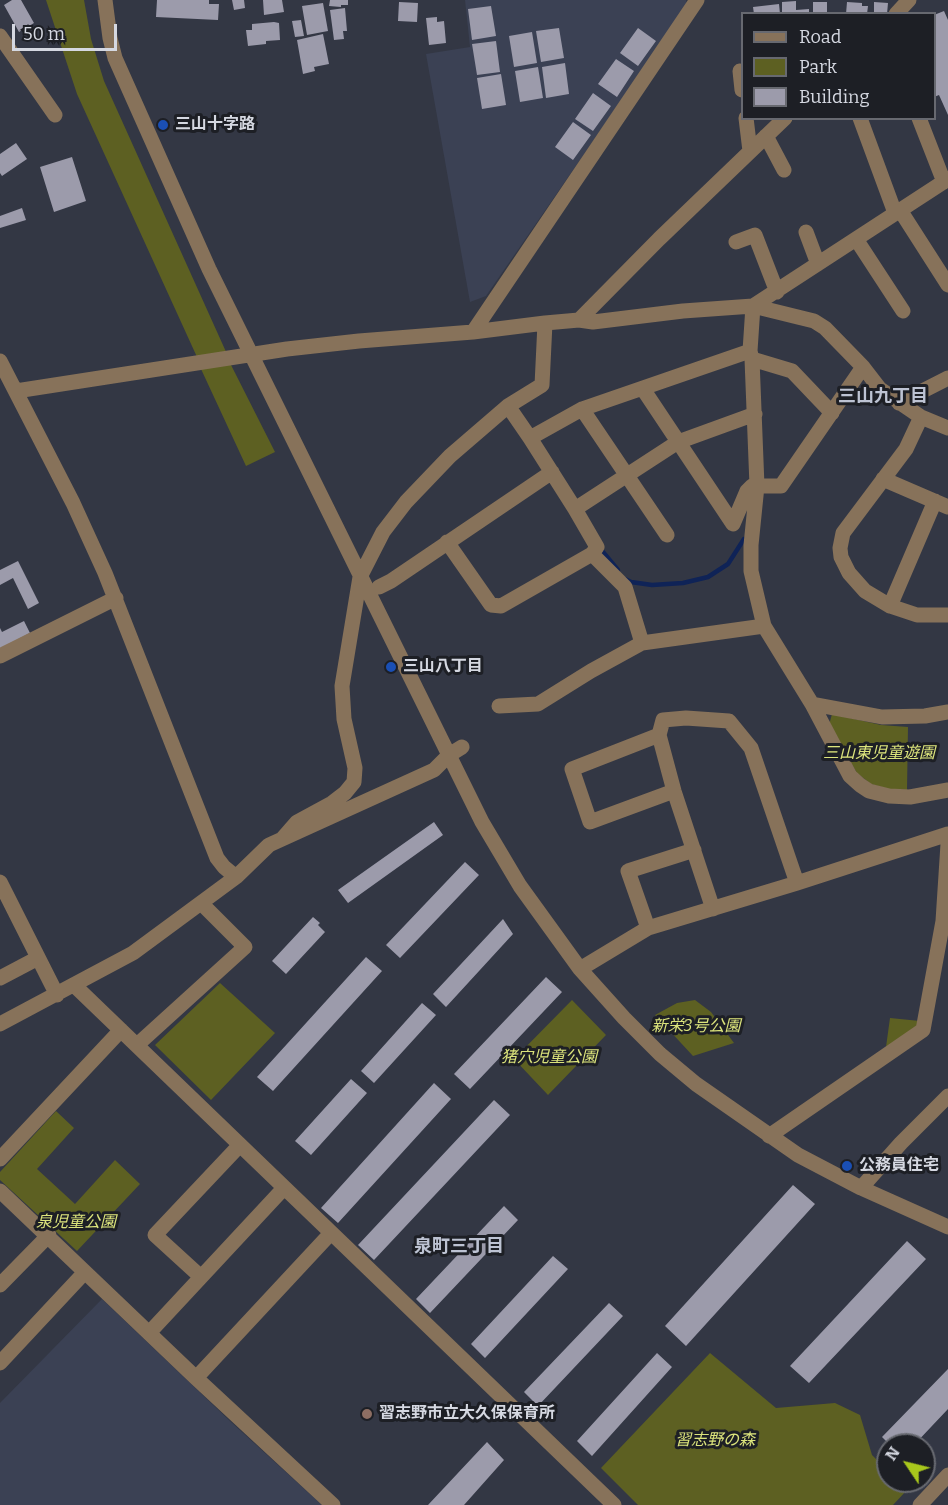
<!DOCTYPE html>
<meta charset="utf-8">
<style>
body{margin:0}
#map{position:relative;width:948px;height:1505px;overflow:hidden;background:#333744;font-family:Bitter,serif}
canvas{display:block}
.legend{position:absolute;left:741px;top:12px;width:195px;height:108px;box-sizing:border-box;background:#1d1f25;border:2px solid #676970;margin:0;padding:8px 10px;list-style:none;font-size:18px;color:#d5d8e1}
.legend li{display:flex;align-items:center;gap:12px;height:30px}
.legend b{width:30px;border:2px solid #676970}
.north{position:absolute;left:876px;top:1433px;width:60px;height:60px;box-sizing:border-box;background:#1d1f25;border:2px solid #676970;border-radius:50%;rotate:305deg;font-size:16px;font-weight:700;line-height:24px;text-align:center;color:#d5d8e1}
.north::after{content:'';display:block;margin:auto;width:21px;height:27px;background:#a8c71c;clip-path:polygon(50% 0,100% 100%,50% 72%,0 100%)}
.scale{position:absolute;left:12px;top:24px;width:105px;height:27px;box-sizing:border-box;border:3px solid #d5d8e1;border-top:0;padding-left:8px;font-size:18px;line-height:21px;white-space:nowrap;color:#d5d8e1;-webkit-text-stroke:4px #1d1f25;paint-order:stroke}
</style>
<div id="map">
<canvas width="948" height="1505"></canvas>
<ul class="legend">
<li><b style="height:8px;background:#87725a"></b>Road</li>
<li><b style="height:16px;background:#5d6022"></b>Park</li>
<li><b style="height:16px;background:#9c9bab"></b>Building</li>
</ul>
<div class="north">N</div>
<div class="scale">50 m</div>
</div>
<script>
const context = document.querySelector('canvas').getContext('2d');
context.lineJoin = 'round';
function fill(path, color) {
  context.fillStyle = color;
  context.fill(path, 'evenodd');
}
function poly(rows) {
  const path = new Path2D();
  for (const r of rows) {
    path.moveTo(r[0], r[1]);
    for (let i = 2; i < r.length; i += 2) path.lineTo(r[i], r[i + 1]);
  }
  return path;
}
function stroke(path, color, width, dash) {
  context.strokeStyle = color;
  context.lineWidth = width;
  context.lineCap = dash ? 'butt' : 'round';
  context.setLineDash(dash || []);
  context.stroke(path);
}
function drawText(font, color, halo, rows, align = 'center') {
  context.font = font + ' Bitter,"Noto Sans JP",serif';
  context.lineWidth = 6;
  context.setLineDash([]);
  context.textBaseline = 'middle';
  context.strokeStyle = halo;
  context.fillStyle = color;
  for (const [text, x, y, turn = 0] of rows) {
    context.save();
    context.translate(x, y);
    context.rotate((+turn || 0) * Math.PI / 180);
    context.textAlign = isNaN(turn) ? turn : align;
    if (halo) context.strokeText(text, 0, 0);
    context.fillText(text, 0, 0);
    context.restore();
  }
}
fill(poly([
 [465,0,686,0,687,5,486,296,470,302,426,54,470,47],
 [102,1299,232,1423,322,1505,0,1505,0,1403]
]), '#3b4154');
fill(poly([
 [46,0,84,0,91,39,104,81,227,354,197,357,77,94],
 [230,363,275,452,246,466,201,369],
 [832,714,881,725,908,727,907,790,888,789,871,784,857,773,829,725],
 [220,983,275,1033,211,1100,155,1045],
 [572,1000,606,1035,548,1095,514,1059],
 [695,1000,711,1012,734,1043,693,1056,655,1015,677,1003],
 [890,1018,920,1021,919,1026,886,1047],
 [56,1111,74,1128,37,1169,75,1204,115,1160,140,1184,77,1251,0,1180,0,1172],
 [710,1353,776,1408,835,1403,860,1415,872,1455,888,1471,888,1481,898,1481,907,1490,893,1505,638,1505,601,1468]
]), '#5d6022');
stroke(poly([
 [603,552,618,570],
 [625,579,631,582,652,585,683,583,708,577,728,564,744,539]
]), '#0f2357', 4.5);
fill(poly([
 [12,0,21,0,34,23,19,32,4,5],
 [157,0,209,0,209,4,219,4,218,20,156,17],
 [232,0,244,0,245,8,234,10],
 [263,0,282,0,284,12,264,15],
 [330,0,348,0,348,5,341,5,341,7,329,6],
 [796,1,796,10,809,9,809,14,782,14,782,2],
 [399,2,418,3,417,22,398,21],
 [813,2,827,2,827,14,813,14],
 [847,2,862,3,862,6,868,6,867,14,846,14],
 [874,2,888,3,887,14,874,14],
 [323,3,328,31,307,35,302,6],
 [779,4,780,14,754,14,753,7],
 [491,6,496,36,472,40,468,9],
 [345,8,347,31,343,31,344,39,334,40,330,10],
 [944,11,948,20,948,115,939,95,934,97,934,15],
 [437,17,437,22,444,21,446,43,429,45,426,18],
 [301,20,304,36,295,37,292,21],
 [274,22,279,23,280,40,266,41,266,44,248,46,246,30,252,30,252,24],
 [559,28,564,58,541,62,536,31],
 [638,28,656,41,638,66,620,53],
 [532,32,537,63,514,67,509,36],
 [323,34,329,64,314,67,315,71,303,74,297,40],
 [496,41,500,72,477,75,472,44],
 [616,59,634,71,617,97,598,84],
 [565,63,569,94,546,98,542,67],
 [538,67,543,98,520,102,515,71],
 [501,74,506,105,482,109,477,78],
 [593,93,611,106,593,131,575,119],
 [573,122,591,135,573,160,555,147],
 [16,143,27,159,2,176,0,173,0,154],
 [72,157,86,201,54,212,40,167],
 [22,208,26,220,0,228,0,216],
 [18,561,39,603,28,609,13,578,0,585,0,570],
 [24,621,30,633,0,649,0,628,2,632],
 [434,822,443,835,348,903,338,890],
 [465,862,479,875,400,958,386,945],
 [313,917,320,923,318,925,325,932,286,974,272,961],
 [503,919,513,934,446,1007,433,994],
 [366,957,382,971,273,1091,257,1077],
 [546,977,562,992,470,1089,454,1074],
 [422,1003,436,1015,374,1083,361,1071],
 [351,1079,367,1093,311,1155,295,1141],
 [434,1083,451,1099,338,1223,321,1208],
 [494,1100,510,1115,374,1260,358,1245],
 [793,1185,815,1204,686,1346,665,1326],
 [504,1206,518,1220,430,1313,416,1299],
 [907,1241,926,1259,809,1383,790,1366],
 [553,1256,568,1269,485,1358,471,1344],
 [609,1303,623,1316,538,1406,524,1392],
 [657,1353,672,1367,592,1456,577,1441],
 [948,1369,948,1409,914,1445,890,1445,882,1437],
 [487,1442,504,1460,464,1505,428,1505]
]), '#9c9bab');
stroke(poly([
 [105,0,110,38,115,58,209,269,482,822,520,886,580,969,624,1018,660,1054,696,1084,798,1155,861,1188,948,1227],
 [896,14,909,0],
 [0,36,55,115],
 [740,71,742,90],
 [746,118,750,151],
 [860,118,895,213],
 [919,118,944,182],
 [766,136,784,170],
 [948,179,753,306,750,351,752,359,757,486,751,545,751,571,764,626,812,704,850,776,860,785,869,791,889,796,910,797,948,790],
 [900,210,948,285],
 [806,232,818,264],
 [856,239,903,311],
 [736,242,755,235,777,292],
 [579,320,659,239,785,118],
 [473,332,697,0],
 [752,359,792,371,832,413],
 [0,361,73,503,105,573,217,858,224,867,236,877],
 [643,389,733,524,747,491,752,486,781,486,863,367],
 [16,391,287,349,359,341,473,332,545,323,579,320,593,322,683,311,753,306,814,321,825,328,863,367,880,389,921,417,948,428],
 [899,403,948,378],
 [508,406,530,438,575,509,597,547,592,554],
 [582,409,667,535],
 [921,417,906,449,843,533,840,548,841,557,849,573,865,591,890,606,917,615,948,615],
 [530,438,582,409,750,351],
 [883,479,948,507],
 [575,509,678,442,755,414],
 [447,542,491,605,501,606,592,554,625,587,642,643],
 [379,587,391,581,552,472],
 [890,606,935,501],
 [0,656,116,598],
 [812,704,882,717,925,716,948,712],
 [499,706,538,704,591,671,642,643,764,626],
 [659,735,572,769,590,822,674,791],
 [283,838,297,822,332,803,345,793,354,782,355,768,344,719,342,686,360,577,383,532,406,502,450,456,508,406,542,385,545,323],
 [0,882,57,995],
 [713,909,674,791,659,735,663,720,686,718,729,721,751,748,797,883],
 [648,928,628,871,694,850],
 [580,969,648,928,797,883,948,834],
 [0,978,38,958],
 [75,986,614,1505],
 [0,1024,133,953,236,877,269,845,434,770,449,755,462,747],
 [137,1045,245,947,202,904],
 [769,1136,923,1030,943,921,948,844],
 [0,1159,121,1030],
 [861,1188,901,1143,948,1096],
 [0,1191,196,1378,333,1505],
 [201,1277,155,1235,239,1146],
 [0,1285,49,1235],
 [149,1333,284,1188],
 [0,1363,85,1272],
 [196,1378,331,1233],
 [920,1505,948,1475]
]), '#87725a', 15);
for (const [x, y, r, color] of [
 [163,125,6,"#1a4fb4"],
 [391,667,6,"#1a4fb4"],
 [847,1166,6,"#1a4fb4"],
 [367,1414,6,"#8d6e63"]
]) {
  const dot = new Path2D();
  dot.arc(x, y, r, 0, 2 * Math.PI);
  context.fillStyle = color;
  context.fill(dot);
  stroke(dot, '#1d1f25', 2);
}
drawText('bold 16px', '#d5d8e1', '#1d1f25', [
 ["三山十字路",175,125],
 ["三山八丁目",403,667],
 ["公務員住宅",859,1166],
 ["習志野市立大久保保育所",379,1414]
], 'left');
drawText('italic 16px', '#dce47c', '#1d1f25', [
 ["三山東児童遊園",879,754],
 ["新栄3号公園",696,1027],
 ["猪穴児童公園",549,1058],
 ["泉児童公園",76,1223],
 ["習志野の森",715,1441]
]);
drawText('bold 18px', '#bdc3d3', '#1d1f25', [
 ["三山九丁目",883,397],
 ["泉町三丁目",459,1247]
]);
</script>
